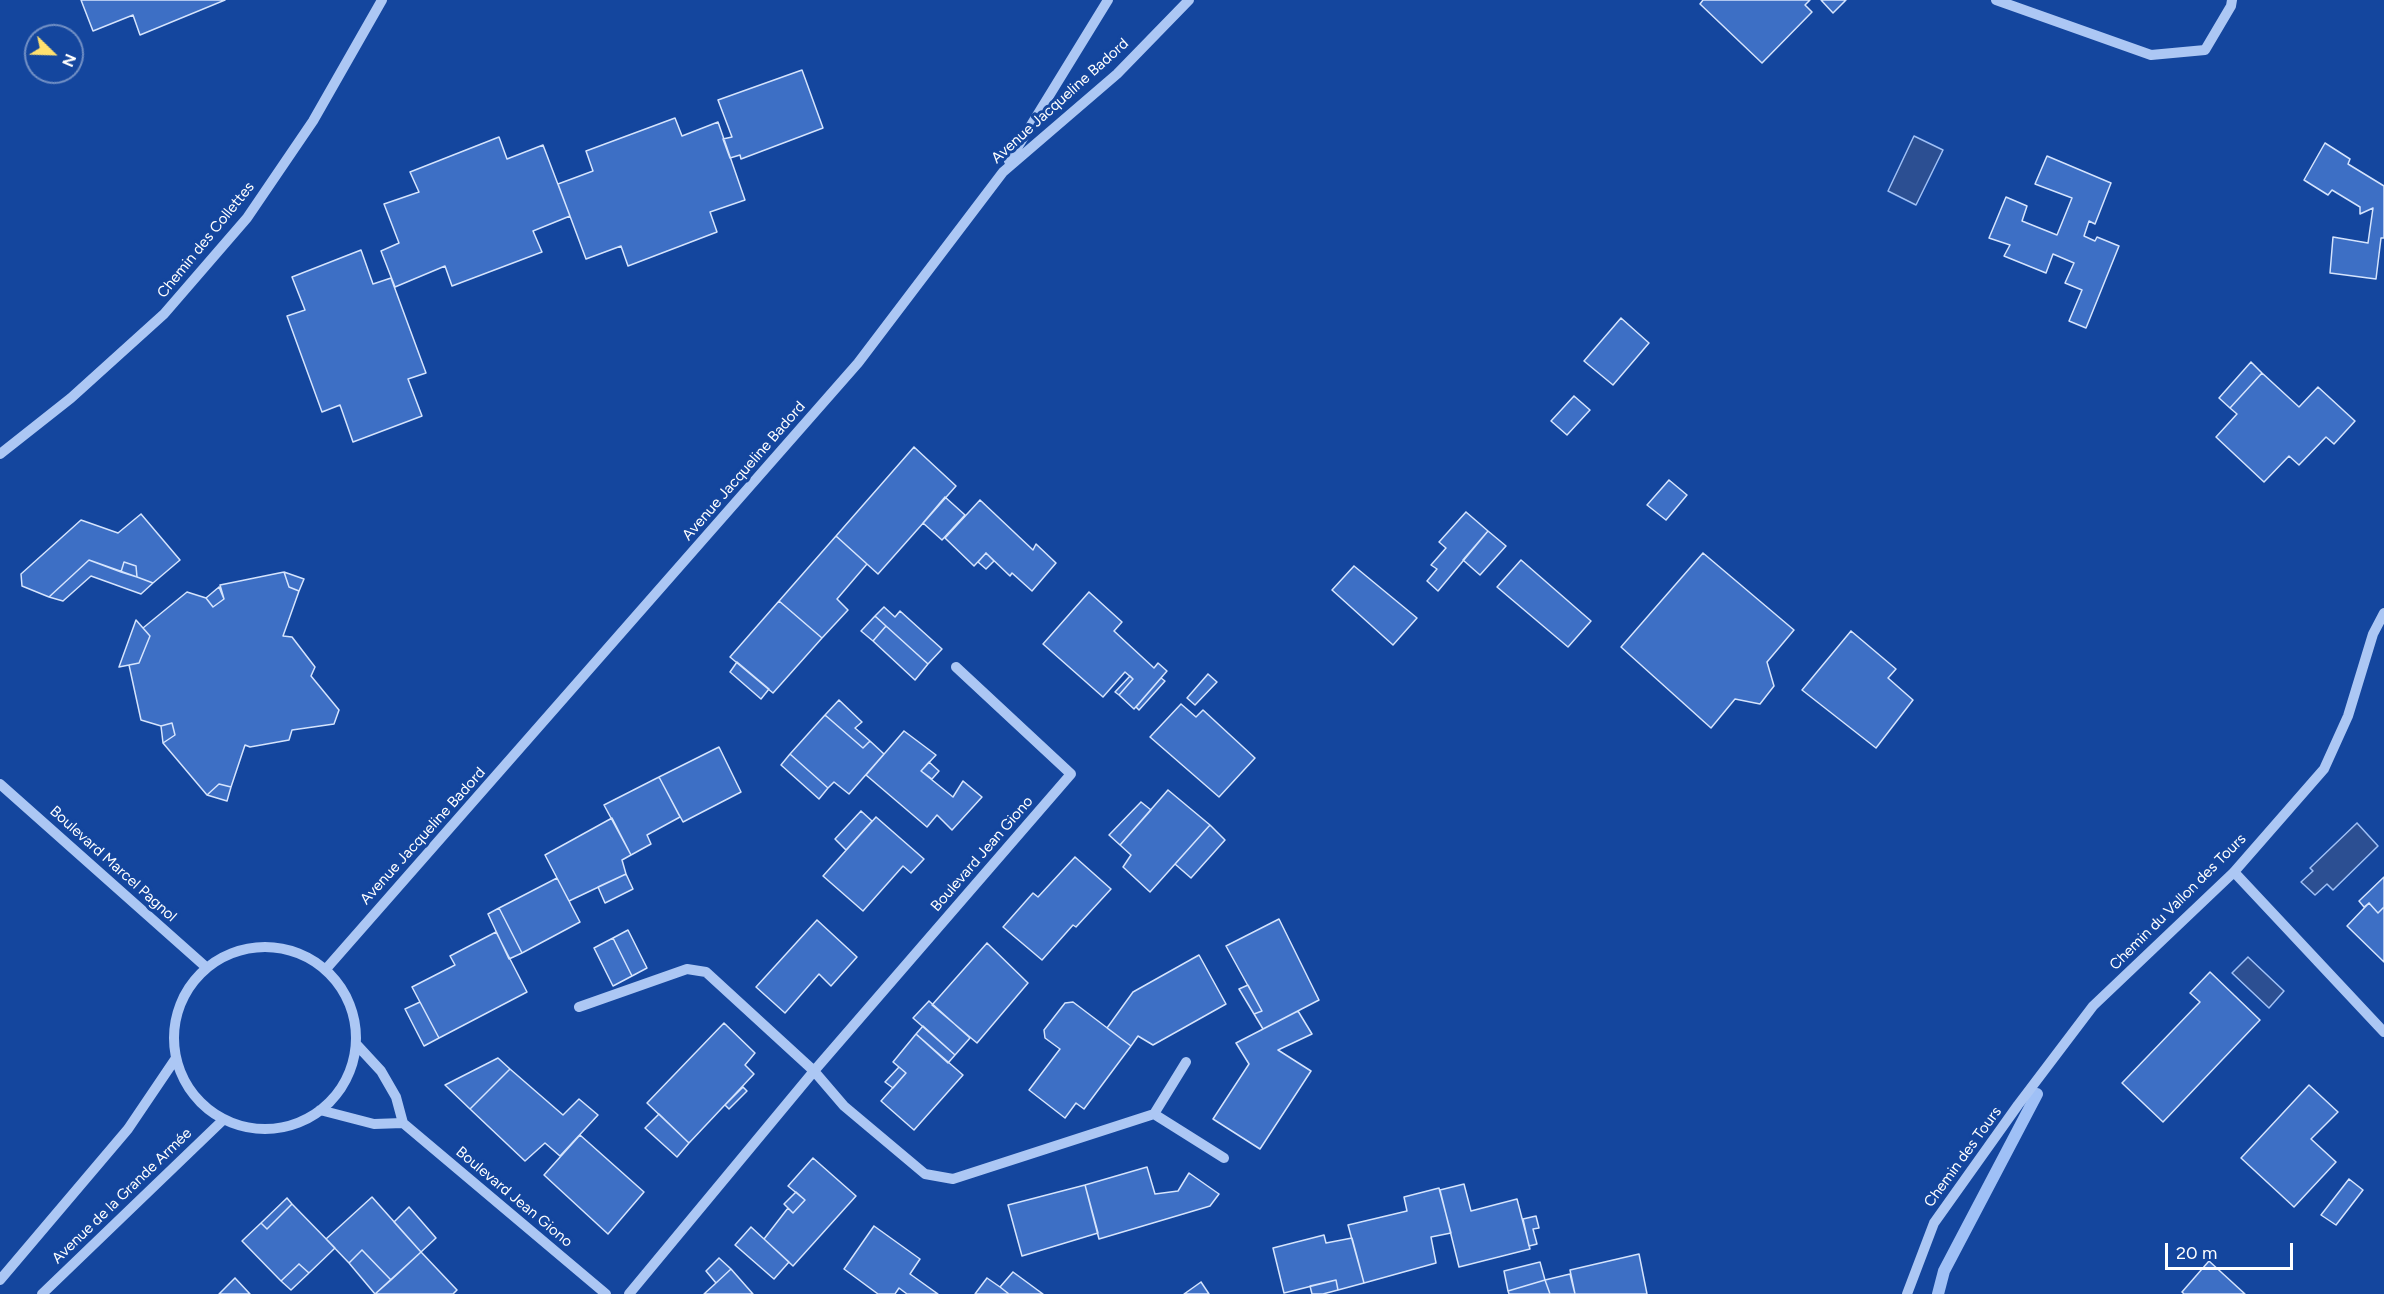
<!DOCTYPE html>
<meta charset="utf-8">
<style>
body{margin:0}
#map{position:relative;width:2384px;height:1294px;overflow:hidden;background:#14469e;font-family:Figtree,sans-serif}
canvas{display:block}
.north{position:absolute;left:24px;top:24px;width:60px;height:60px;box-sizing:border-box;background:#14469e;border:2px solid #7290c5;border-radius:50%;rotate:113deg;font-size:16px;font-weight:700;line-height:24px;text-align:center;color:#fff}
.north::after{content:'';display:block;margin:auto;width:21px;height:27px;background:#ffe16f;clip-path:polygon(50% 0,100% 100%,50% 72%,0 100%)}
.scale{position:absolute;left:2165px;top:1243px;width:128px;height:27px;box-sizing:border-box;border:3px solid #fff;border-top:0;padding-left:8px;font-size:18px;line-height:21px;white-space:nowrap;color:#fff;-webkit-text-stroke:4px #14469e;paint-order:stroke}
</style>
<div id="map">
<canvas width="2384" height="1294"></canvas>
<div class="north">N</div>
<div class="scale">20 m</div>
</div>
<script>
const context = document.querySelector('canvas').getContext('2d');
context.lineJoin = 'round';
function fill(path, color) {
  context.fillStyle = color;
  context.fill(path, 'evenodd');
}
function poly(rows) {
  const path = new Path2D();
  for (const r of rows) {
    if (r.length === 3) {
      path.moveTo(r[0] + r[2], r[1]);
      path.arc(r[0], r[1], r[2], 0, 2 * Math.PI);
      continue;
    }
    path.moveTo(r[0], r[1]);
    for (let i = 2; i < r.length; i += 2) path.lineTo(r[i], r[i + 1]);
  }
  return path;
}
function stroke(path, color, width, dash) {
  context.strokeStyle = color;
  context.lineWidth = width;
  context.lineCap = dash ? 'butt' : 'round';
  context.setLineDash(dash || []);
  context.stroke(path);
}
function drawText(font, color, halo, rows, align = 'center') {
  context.font = font + ' Figtree,sans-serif';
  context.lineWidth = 6;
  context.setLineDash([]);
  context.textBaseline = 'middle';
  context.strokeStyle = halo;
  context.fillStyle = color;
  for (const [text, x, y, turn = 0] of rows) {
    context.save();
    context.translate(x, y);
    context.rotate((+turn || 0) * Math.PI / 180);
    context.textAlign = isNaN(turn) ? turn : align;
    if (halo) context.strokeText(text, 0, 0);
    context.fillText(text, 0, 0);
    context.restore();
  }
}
const water = poly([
 [1914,136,1943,150,1916,205,1888,191,1914,136],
 [2357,823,2378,846,2333,890,2327,884,2315,895,2301,882,2313,871,2310,868,2357,823],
 [2248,957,2284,991,2269,1008,2232,973,2248,957]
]);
fill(water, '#2c4f92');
stroke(water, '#9fc0f6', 1.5);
stroke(poly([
 [1938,1294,1944,1271,2037,1094]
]), '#9fc0f6', 12);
const building = poly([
 [81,0,225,0,140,35,133,15,93,31,81,0],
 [1703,0,1810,0,1805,5,1812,12,1762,63,1700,4,1703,0],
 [1821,0,1846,0,1833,13,1821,0],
 [802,70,823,128,741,159,740,155,730,158,723,139,732,137,718,100,802,70],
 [675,118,682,136,718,122,745,200,710,212,717,232,628,266,621,246,586,259,558,184,593,171,586,151,675,118],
 [499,137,507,159,543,145,570,216,533,231,542,252,452,286,445,266,395,287,381,251,399,243,384,204,419,192,410,172,499,137],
 [2325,143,2350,159,2348,164,2384,186,2384,238,2381,238,2376,279,2330,273,2333,237,2368,243,2373,208,2360,214,2360,207,2332,190,2328,195,2304,180,2325,143],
 [2047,156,2111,183,2095,224,2089,221,2084,236,2095,241,2097,237,2119,246,2086,328,2069,321,2082,290,2065,283,2074,263,2053,254,2046,273,2004,256,2010,245,1989,238,2006,197,2027,206,2022,221,2057,235,2072,198,2035,184,2047,156],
 [361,250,373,284,391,278,426,373,408,379,422,416,353,442,340,405,322,412,287,316,305,310,292,277,361,250],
 [1621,318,1649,343,1613,385,1584,361,1621,318],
 [2251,362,2262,373,2230,408,2219,398,2251,362],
 [2262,373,2299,407,2318,387,2355,421,2334,444,2326,437,2299,465,2289,456,2264,482,2216,437,2237,414,2230,408,2262,373],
 [1574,396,1590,410,1567,435,1551,421,1574,396],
 [914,447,956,486,878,574,836,536,914,447],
 [1669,480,1687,495,1666,520,1647,505,1669,480],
 [945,497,965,515,942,540,923,523,945,497],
 [980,500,1033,550,1036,544,1056,563,1032,591,1012,573,1010,576,986,553,974,566,945,538,980,500],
 [1466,512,1488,531,1438,591,1427,581,1437,569,1431,565,1446,548,1439,542,1466,512],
 [141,514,180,560,153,583,137,577,136,566,124,562,121,572,89,560,49,597,22,586,21,574,81,520,118,533,141,514],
 [1488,531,1506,546,1480,575,1463,560,1488,531],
 [836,536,867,564,837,599,848,610,822,638,779,601,836,536],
 [986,553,994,561,986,569,978,562,986,553],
 [1703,553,1794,630,1767,662,1774,686,1760,704,1735,699,1711,728,1621,647,1703,553],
 [89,560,137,577,153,583,141,594,91,576,63,601,49,597,89,560],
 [1521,560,1591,621,1568,647,1497,587,1521,560],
 [124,562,136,566,137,577,121,572,124,562],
 [1354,566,1417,618,1393,645,1332,590,1354,566],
 [284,572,289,587,299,591,283,636,292,637,315,667,311,676,339,710,334,724,292,730,289,740,250,747,245,745,231,787,219,784,207,795,163,743,175,735,172,723,161,726,141,720,129,665,139,663,150,636,143,628,187,592,206,598,213,607,224,599,220,585,284,572],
 [284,572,304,579,299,591,289,587,284,572],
 [219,587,224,599,213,607,206,598,219,587],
 [1089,592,1122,622,1114,631,1154,668,1158,663,1167,671,1134,709,1119,695,1133,679,1125,672,1103,697,1043,644,1089,592],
 [779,601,822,638,773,693,730,657,779,601],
 [884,607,895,617,900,611,942,649,928,664,875,616,884,607],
 [875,616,886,626,873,641,861,631,875,616],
 [136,620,150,636,139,663,119,667,136,620],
 [886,626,928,664,915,680,873,641,886,626],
 [1851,631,1896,669,1888,678,1913,700,1876,748,1802,690,1851,631],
 [737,662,769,689,761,699,730,672,737,662],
 [1208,674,1217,682,1195,705,1187,698,1208,674],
 [1130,676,1133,679,1119,695,1115,692,1130,676],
 [1161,678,1165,681,1139,710,1136,707,1161,678],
 [839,700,862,722,855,728,870,741,863,748,825,715,839,700],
 [1181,704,1196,717,1203,710,1255,758,1219,797,1150,737,1181,704],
 [825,715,863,748,870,741,884,754,849,794,834,782,828,788,790,754,825,715],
 [172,723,175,735,163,743,161,726,172,723],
 [904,731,936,755,921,771,953,797,963,781,982,797,952,830,937,815,927,827,866,775,904,731],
 [719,747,741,792,683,822,659,777,719,747],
 [790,754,828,788,819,799,781,765,790,754],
 [929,762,939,771,932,779,921,771,929,762],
 [659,777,680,817,647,835,651,844,631,855,604,805,659,777],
 [219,784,231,787,227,801,207,795,219,784],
 [1168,790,1210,825,1150,892,1123,867,1131,855,1120,845,1168,790],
 [1141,802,1151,810,1120,845,1109,835,1141,802],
 [861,811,872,821,846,850,835,839,861,811],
 [876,817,924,859,911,873,903,866,863,911,823,876,876,817],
 [612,818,631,855,622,860,626,874,569,901,545,855,612,818],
 [1210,825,1225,840,1191,878,1175,864,1210,825],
 [1075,857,1111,889,1076,927,1073,925,1042,960,1003,927,1033,893,1038,897,1075,857],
 [626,874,633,889,605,903,598,887,626,874],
 [2384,877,2384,907,2378,913,2369,903,2364,907,2359,901,2384,877],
 [557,878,580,922,522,953,499,908,557,878],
 [2369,903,2378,913,2384,907,2384,962,2347,926,2369,903],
 [499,908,522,953,509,959,488,914,499,908],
 [1279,919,1319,1000,1263,1029,1254,1014,1262,1011,1226,946,1279,919],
 [817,920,857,957,831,986,819,974,785,1013,756,987,817,920],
 [628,930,647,968,632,976,613,938,628,930],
 [496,932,527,992,439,1038,412,987,455,965,450,956,496,932],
 [613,938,632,976,613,986,594,948,613,938],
 [987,943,1028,983,977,1043,932,1005,987,943],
 [1199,955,1226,1004,1153,1045,1138,1036,1131,1046,1107,1028,1133,992,1199,955],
 [2210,972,2260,1020,2163,1122,2122,1083,2200,1002,2190,993,2210,972],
 [1248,985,1262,1011,1254,1014,1239,989,1248,985],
 [929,1001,970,1038,955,1055,913,1018,929,1001],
 [420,1002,439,1038,424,1046,405,1009,420,1002],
 [1073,1002,1131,1046,1084,1109,1076,1103,1065,1118,1029,1090,1060,1049,1045,1038,1044,1030,1065,1003,1073,1002],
 [1298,1011,1312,1034,1278,1050,1311,1071,1260,1149,1213,1119,1249,1064,1236,1043,1298,1011],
 [724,1023,755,1053,745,1065,754,1074,689,1143,647,1103,724,1023],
 [923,1026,955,1055,948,1063,916,1034,923,1026],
 [916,1034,963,1075,914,1130,881,1101,906,1073,893,1062,916,1034],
 [498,1058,510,1069,470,1109,445,1085,498,1058],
 [899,1067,906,1073,893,1088,885,1082,899,1067],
 [510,1069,563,1115,579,1099,598,1115,560,1156,545,1143,525,1161,470,1109,510,1069],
 [2309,1085,2338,1112,2311,1139,2336,1162,2294,1207,2241,1158,2309,1085],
 [743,1087,747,1091,729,1109,725,1105,743,1087],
 [659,1114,689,1143,677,1157,645,1128,659,1114],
 [580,1135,644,1192,608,1234,544,1175,580,1135],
 [813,1158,856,1196,793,1266,764,1239,788,1208,793,1213,805,1200,788,1186,813,1158],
 [1147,1167,1155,1194,1178,1191,1189,1173,1219,1194,1210,1206,1099,1239,1085,1185,1147,1167],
 [2349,1179,2363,1190,2336,1225,2321,1215,2349,1179],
 [1464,1184,1471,1211,1517,1199,1530,1249,1459,1267,1440,1190,1464,1184],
 [1085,1185,1098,1233,1022,1256,1008,1205,1085,1185],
 [1439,1188,1451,1233,1431,1237,1436,1263,1364,1283,1348,1225,1407,1211,1404,1197,1439,1188],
 [796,1192,805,1200,793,1213,784,1204,796,1192],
 [372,1197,421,1252,391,1280,362,1250,349,1263,326,1239,372,1197],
 [287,1198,292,1204,267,1229,261,1223,287,1198],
 [292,1204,335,1248,309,1273,299,1264,281,1281,242,1241,261,1223,267,1229,292,1204],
 [409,1207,436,1238,421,1252,394,1222,409,1207],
 [1536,1216,1539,1228,1533,1229,1537,1244,1529,1246,1523,1219,1536,1216],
 [874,1226,920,1259,910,1274,938,1294,907,1294,899,1288,895,1294,878,1294,844,1269,874,1226],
 [751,1227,789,1262,774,1279,735,1245,751,1227],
 [1324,1235,1326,1243,1352,1238,1364,1283,1338,1290,1336,1280,1284,1293,1273,1248,1324,1235],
 [362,1250,391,1280,375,1294,349,1263,362,1250],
 [421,1252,457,1290,453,1294,375,1294,421,1252],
 [1639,1254,1647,1294,1575,1294,1570,1270,1639,1254],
 [719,1258,731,1269,716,1283,706,1271,719,1258],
 [2209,1261,2245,1294,2184,1294,2182,1292,2209,1261],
 [1540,1262,1545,1280,1508,1291,1504,1271,1540,1262],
 [299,1264,309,1273,291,1290,281,1281,299,1264],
 [731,1269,753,1294,704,1294,716,1283,731,1269],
 [1013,1272,1043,1294,1009,1294,1000,1287,1013,1272],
 [1570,1274,1575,1294,1550,1294,1545,1280,1570,1274],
 [235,1278,250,1294,219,1294,235,1278],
 [987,1278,1000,1287,1009,1294,975,1294,987,1278],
 [1336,1280,1338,1290,1323,1294,1312,1294,1310,1286,1336,1280],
 [1545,1280,1550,1294,1509,1294,1508,1291,1545,1280],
 [1201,1282,1209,1294,1184,1294,1201,1282]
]);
fill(building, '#3d6fc5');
stroke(building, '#d5e4fd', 1.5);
stroke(poly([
 [1996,0,2151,55,2205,50,2231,6,2232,0],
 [1009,161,1108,0],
 [0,454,71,398,164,314,247,218,313,121,382,0],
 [0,784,207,968],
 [2234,872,2384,1032],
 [265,1038,91],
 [326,969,858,363,1003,172,1117,74,1189,0],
 [579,1007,687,969,706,972,814,1071,844,1106,925,1174,953,1179,1154,1114,1224,1158],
 [357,1045,381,1071,396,1097,403,1123,606,1294],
 [320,1110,374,1124,403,1123],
 [1154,1114,1186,1062],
 [0,1280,128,1129,176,1058],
 [42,1294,223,1120],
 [629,1294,814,1071,1071,774,956,667],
 [1907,1294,1934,1223,2018,1105,2093,1006,2234,872,2324,769,2348,716,2373,634,2384,613]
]), '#acc7f4', 10);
drawText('15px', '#fff', '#14469e', [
 ["Avenue Jacqueline Badord",1060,101,-42],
 ["Chemin des Collettes",206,240,-51],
 ["Avenue Jacqueline Badord",744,471,-49],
 ["Avenue Jacqueline Badord",423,836,-48],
 ["Boulevard Jean Giono",982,854,-49],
 ["Boulevard Marcel Pagnol",113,864,42],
 ["Chemin du Vallon des Tours",2178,902,-45],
 ["Chemin des Tours",1963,1157,-54],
 ["Avenue de la Grande Armée",122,1196,-44],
 ["Boulevard Jean Giono",514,1197,40]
]);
</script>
